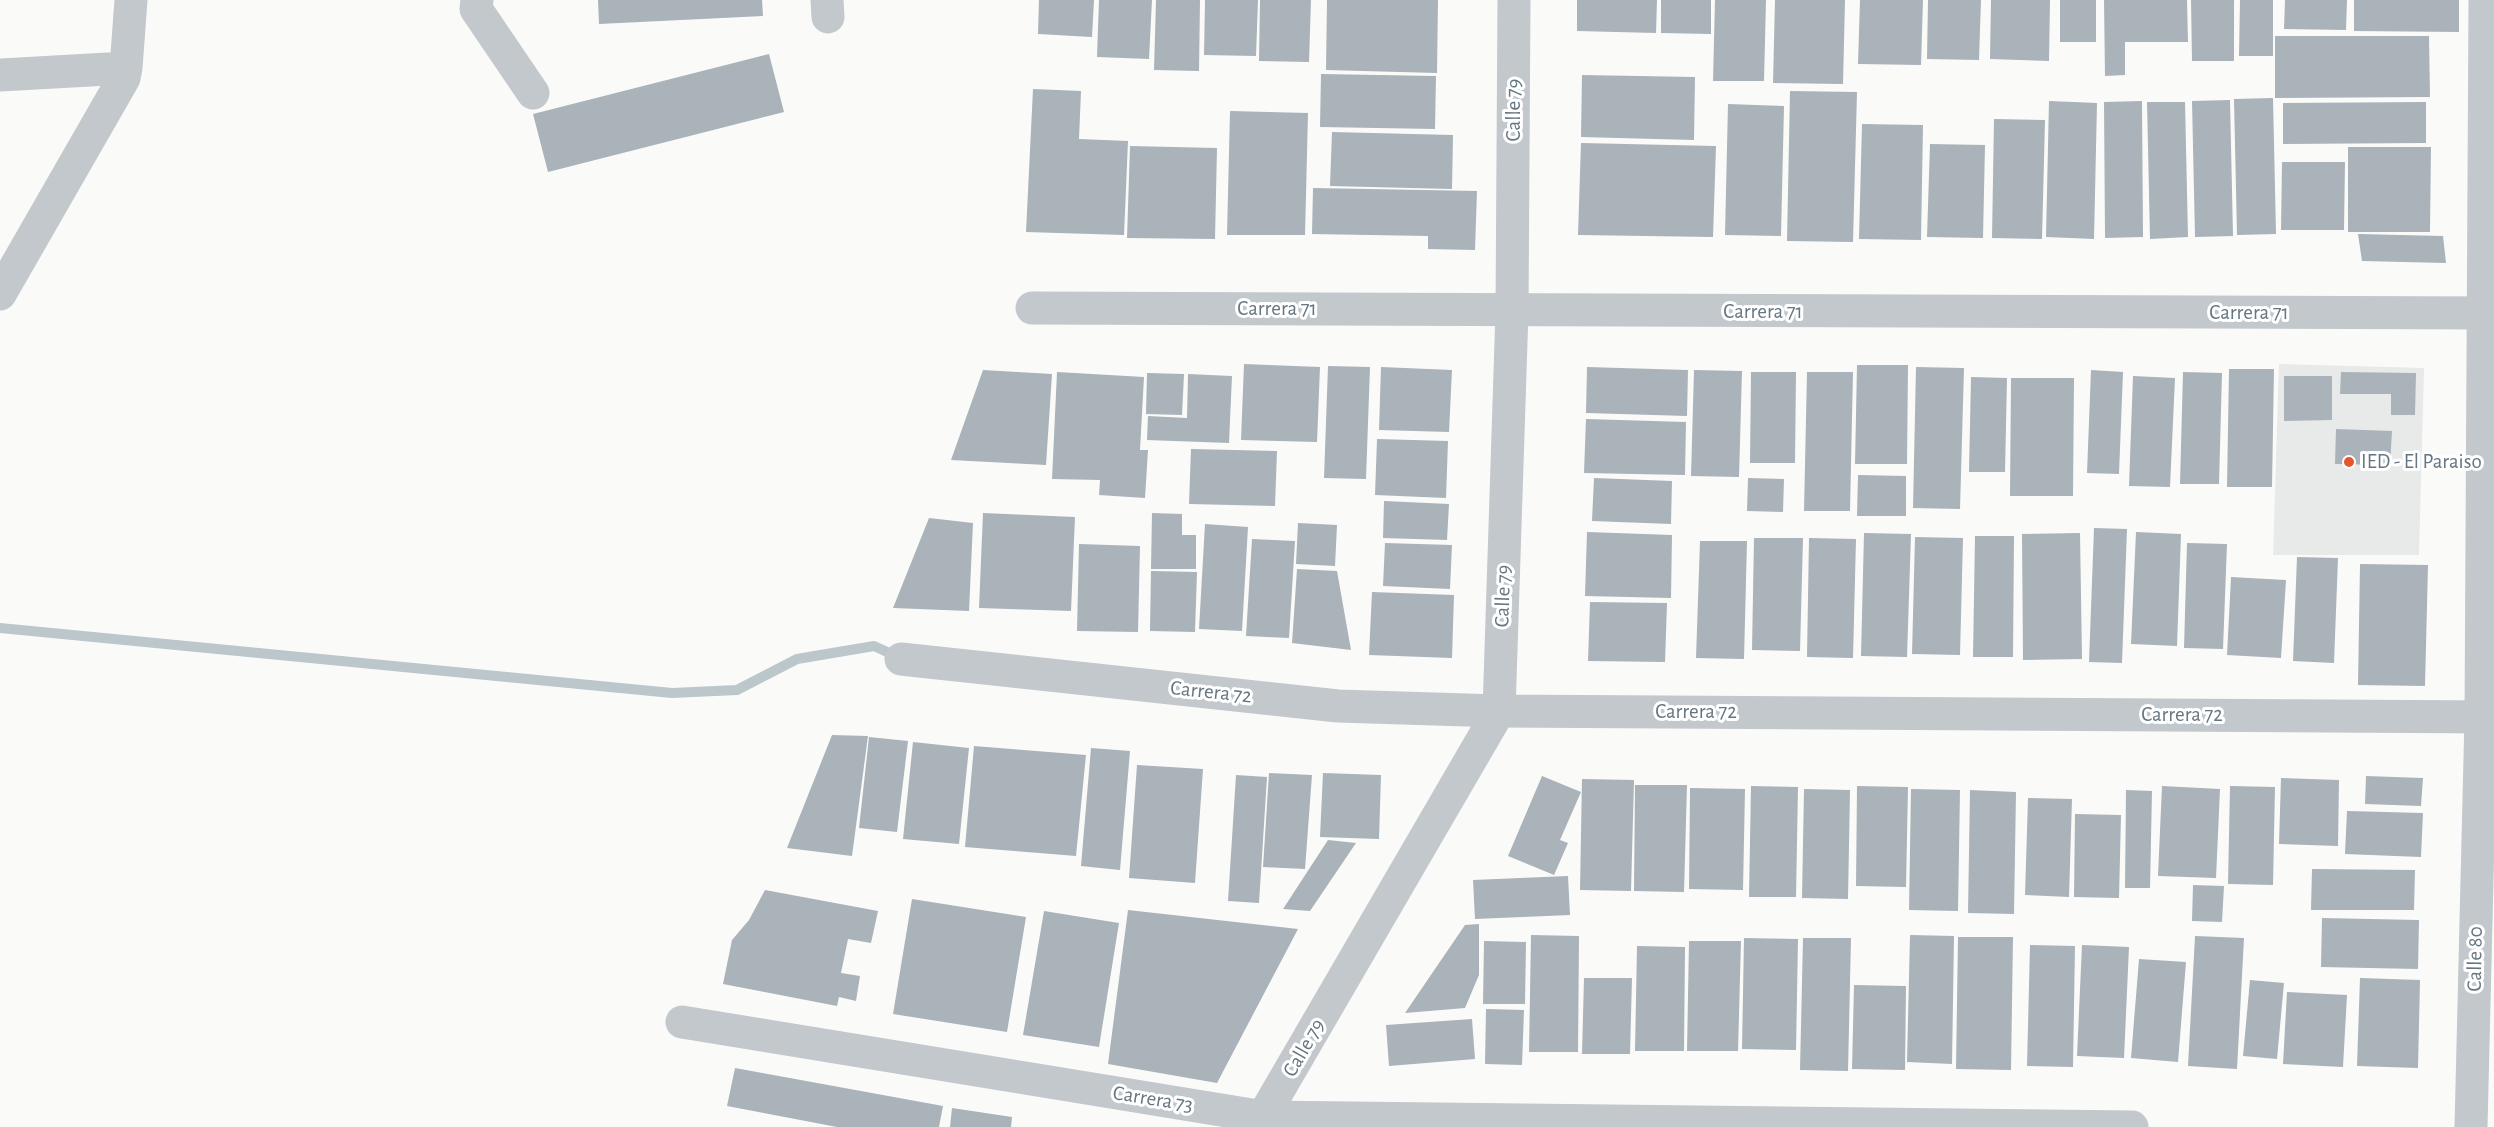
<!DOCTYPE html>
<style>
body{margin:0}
canvas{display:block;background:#fafaf8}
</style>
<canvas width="2494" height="1127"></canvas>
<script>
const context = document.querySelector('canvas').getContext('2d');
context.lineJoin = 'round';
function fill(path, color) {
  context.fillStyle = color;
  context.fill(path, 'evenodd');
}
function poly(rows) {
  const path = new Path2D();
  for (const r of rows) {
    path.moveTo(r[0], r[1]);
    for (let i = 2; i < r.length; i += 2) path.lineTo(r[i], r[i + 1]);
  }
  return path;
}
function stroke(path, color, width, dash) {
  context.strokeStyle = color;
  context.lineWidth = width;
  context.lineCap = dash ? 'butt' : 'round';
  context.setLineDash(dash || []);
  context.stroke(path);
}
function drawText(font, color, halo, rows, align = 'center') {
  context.font = font + ' "Alegreya Sans",sans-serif';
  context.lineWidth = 6;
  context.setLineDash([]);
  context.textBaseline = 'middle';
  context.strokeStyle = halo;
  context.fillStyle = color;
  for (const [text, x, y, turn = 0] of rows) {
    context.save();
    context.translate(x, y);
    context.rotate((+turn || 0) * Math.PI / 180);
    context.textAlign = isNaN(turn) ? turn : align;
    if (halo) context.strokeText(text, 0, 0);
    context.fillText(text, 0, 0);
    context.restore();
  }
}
fill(poly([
 [2279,364,2424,368,2419,555,2273,555]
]), '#e8e9e9');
stroke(poly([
 [0,628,672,693,737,690,797,659,874,646,898,657]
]), '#bbc7cb', 10);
fill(poly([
 [598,0,762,0,763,16,599,24],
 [1039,0,1094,0,1092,37,1038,34],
 [1099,0,1152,0,1149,59,1097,57],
 [1156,0,1200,0,1199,71,1154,70],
 [1205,0,1258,0,1256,56,1204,55],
 [1260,0,1311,0,1309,62,1259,61],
 [1327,0,1438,0,1437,73,1326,70],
 [1577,0,1657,0,1656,33,1577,31],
 [1661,0,1711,0,1711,34,1661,33],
 [1715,0,1766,0,1764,81,1713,81],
 [1775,0,1845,0,1843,84,1773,83],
 [1860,0,1923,0,1921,65,1858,64],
 [1928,0,1981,0,1979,60,1927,59],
 [1991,0,2050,0,2049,61,1990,59],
 [2060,0,2096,0,2096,42,2060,42],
 [2104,0,2187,0,2188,42,2125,42,2125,75,2105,76],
 [2191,0,2234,0,2234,61,2192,61],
 [2240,0,2273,0,2273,56,2239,56],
 [2285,0,2347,0,2346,30,2284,29],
 [2354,0,2459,0,2459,32,2354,31],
 [2275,36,2429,36,2430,97,2275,98],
 [769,54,784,112,548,172,533,114],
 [1321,74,1436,76,1435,129,1320,127],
 [1582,75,1695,77,1694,140,1581,137],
 [1033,89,1081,91,1079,139,1128,141,1124,235,1026,232],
 [1790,91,1857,92,1853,242,1787,241],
 [2273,98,2276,234,2237,235,2234,99],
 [2230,100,2233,236,2195,237,2192,101],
 [2049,101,2097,103,2094,239,2046,237],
 [2142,101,2143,237,2105,238,2104,102],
 [2147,102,2185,102,2188,237,2150,239],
 [2426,102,2426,143,2283,144,2283,103],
 [1728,104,1784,106,1781,236,1725,235],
 [1230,111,1308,113,1305,235,1227,235],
 [1994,119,2045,120,2042,239,1992,238],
 [1862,124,1923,125,1921,240,1859,239],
 [1332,132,1453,135,1452,189,1330,186],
 [1581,143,1716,146,1713,237,1578,235],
 [1930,144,1985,145,1983,238,1927,237],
 [1130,146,1217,148,1215,239,1127,238],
 [2348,147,2431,147,2430,232,2348,232],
 [2282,162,2345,162,2344,230,2281,230],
 [1313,188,1477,191,1475,250,1428,249,1428,236,1312,234],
 [2358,234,2443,236,2446,263,2362,261],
 [1244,364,1320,367,1317,442,1241,440],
 [1857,365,1908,365,1907,464,1855,464],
 [1328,366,1370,367,1366,479,1324,478],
 [1381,367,1452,370,1449,432,1379,430],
 [1587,367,1688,370,1687,416,1586,413],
 [1916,367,1964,368,1960,509,1913,508],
 [2229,369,2274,369,2272,487,2227,487],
 [983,370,1052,374,1046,465,951,460],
 [1694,370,1742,371,1739,477,1691,476],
 [2091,370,2123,372,2119,474,2087,473],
 [1057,372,1144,377,1140,450,1148,450,1145,498,1099,495,1100,480,1052,479],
 [1751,372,1796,372,1795,463,1750,463],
 [1807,372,1853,372,1850,511,1804,511],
 [2183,372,2222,373,2219,484,2180,484],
 [2341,372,2416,373,2415,415,2391,415,2391,394,2340,394],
 [1147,373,1184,374,1182,415,1146,414],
 [1188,374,1232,376,1229,443,1147,440,1148,416,1187,418],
 [2133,376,2175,378,2170,487,2129,486],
 [2284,376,2332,376,2332,420,2284,421],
 [1971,377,2007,378,2005,472,1969,472],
 [2011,378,2074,378,2073,496,2010,496],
 [1586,419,1686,422,1685,475,1584,473],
 [2336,429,2392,431,2390,465,2335,464],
 [1377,439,1448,441,1446,498,1375,495],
 [1191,449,1277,451,1275,506,1189,504],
 [1858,475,1906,476,1906,516,1857,516],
 [1594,478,1672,481,1671,524,1592,521],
 [1748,478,1784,479,1783,512,1747,511],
 [1384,501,1449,504,1447,540,1383,538],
 [983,513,1075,517,1071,611,979,608],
 [1152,513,1182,514,1182,535,1196,535,1196,569,1151,569],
 [929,518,973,523,969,611,893,608],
 [1298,523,1337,525,1335,566,1296,564],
 [1205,524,1248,527,1242,631,1199,629],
 [2094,528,2127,529,2122,663,2089,662],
 [1587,532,1672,535,1671,598,1585,596],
 [2136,532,2181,534,2177,646,2131,644],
 [1864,533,1911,534,1907,657,1861,656],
 [2080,533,2082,659,2023,660,2022,534],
 [1975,536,2014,536,2013,657,1973,657],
 [1915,537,1963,538,1960,655,1912,654],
 [1754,538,1803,538,1800,651,1752,650],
 [1809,538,1856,539,1853,658,1807,657],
 [1252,539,1295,541,1289,638,1246,636],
 [1700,541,1747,541,1744,659,1696,658],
 [1385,543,1452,545,1450,589,1383,586],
 [2187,543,2227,544,2223,649,2184,648],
 [1079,544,1140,546,1138,632,1077,631],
 [2297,557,2338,558,2334,663,2293,661],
 [2360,564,2428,565,2425,686,2358,685],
 [1297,569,1337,571,1351,650,1292,643],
 [1151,571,1197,572,1195,632,1150,631],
 [2231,577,2286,580,2281,658,2227,655],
 [1372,592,1454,595,1452,658,1369,655],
 [1590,602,1667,603,1665,662,1588,661],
 [832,735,868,736,852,856,787,848],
 [869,737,908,741,897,832,859,828],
 [913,742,969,748,959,844,903,839],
 [974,746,1086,755,1076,856,965,847],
 [1091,748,1130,751,1120,870,1081,866],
 [1137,765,1203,769,1195,883,1129,878],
 [1269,773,1312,775,1305,869,1263,867],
 [1323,773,1381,775,1379,839,1320,837],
 [1236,775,1267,777,1259,903,1228,901],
 [1542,776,1581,792,1560,840,1568,843,1554,875,1508,856],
 [2366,776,2423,778,2421,806,2365,804],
 [2281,778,2339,780,2338,846,2279,844],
 [1582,779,1634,780,1631,891,1580,890],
 [1635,785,1687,785,1684,892,1634,891],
 [1751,786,1798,787,1796,897,1749,897],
 [1857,786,1908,787,1906,887,1856,886],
 [2162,786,2220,789,2216,878,2158,876],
 [2230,786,2275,787,2273,885,2228,884],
 [1690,788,1745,789,1743,890,1689,889],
 [1804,789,1850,790,1848,899,1802,898],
 [1911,789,1960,790,1958,911,1909,910],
 [1970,790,2016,792,2014,914,1968,913],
 [2126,790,2152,791,2150,888,2125,888],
 [2028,798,2072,799,2069,897,2025,895],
 [2347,811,2423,813,2421,857,2345,854],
 [2075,814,2121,815,2119,898,2074,897],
 [1328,840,1356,843,1310,911,1283,909],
 [2312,869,2415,870,2414,910,2311,910],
 [1568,876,1570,915,1475,919,1473,880],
 [2193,885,2224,886,2222,922,2192,921],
 [765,890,878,911,871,943,848,939,841,973,860,976,856,1001,839,997,837,1006,723,984,732,940,749,920],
 [912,899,1026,917,1007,1032,893,1014],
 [1128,910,1298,929,1217,1083,1108,1064],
 [1044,911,1119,923,1099,1047,1023,1035],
 [2322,918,2419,920,2418,969,2321,967],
 [1479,924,1479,975,1465,1008,1405,1013,1465,925],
 [1531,935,1579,936,1578,1052,1529,1052],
 [1910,935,1954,936,1952,1064,1907,1062],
 [2195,936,2244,938,2237,1069,2188,1066],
 [1958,937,2013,937,2011,1070,1956,1069],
 [1744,938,1798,939,1796,1050,1742,1049],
 [1803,938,1851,938,1848,1071,1800,1070],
 [1484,941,1526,942,1525,1004,1483,1004],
 [1689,941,1741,941,1738,1051,1687,1051],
 [2030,945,2075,946,2073,1067,2027,1066],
 [2082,945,2129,947,2124,1058,2077,1056],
 [1637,946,1685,947,1684,1051,1635,1051],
 [2139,959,2186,962,2178,1062,2131,1058],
 [1584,978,1632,978,1630,1054,1582,1054],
 [2360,978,2420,980,2418,1068,2357,1066],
 [2250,980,2284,983,2277,1059,2243,1056],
 [1854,985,1906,986,1905,1070,1852,1069],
 [2287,992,2347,995,2343,1067,2283,1064],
 [1486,1009,1524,1010,1522,1065,1485,1064],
 [1472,1019,1475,1059,1389,1066,1386,1025],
 [735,1068,943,1106,939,1127,837,1127,727,1106],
 [952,1108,1012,1117,1011,1127,950,1127]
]), '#aab3b9');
stroke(poly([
 [477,0,476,9,533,93],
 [827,0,828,17],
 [126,68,131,0],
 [0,75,126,68,124,78,0,294],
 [1032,308,2494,313],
 [901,659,1338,706,1499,711,2494,717],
 [682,1022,1264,1117,2132,1127]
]), '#c3c8cc', 33);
stroke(poly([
 [1257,1127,1499,711,1512,311,1514,0],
 [2471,1127,2481,717,2485,0]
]), '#c3c8cc', 33);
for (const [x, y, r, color] of [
 [2349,462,6,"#e4572e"]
]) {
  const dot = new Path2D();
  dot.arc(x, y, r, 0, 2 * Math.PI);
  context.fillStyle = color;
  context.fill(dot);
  stroke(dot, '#fff', 2);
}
drawText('21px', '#657683', '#fff', [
 ["Calle 79",1514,110,-90],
 ["Carrera 71",1277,309],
 ["Carrera 71",1763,312],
 ["Carrera 71",2249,313],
 ["Calle 79",1503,596,-88],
 ["Carrera 72",1211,692,6],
 ["Carrera 72",1696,712],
 ["Carrera 72",2182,715],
 ["Calle 80",2475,959,-89],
 ["Calle 79",1304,1048,-60],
 ["Carrera 73",1153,1099,9]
]);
drawText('21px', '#657683', '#fff', [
 ["IED - El Paraiso",2361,462]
], 'left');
</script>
